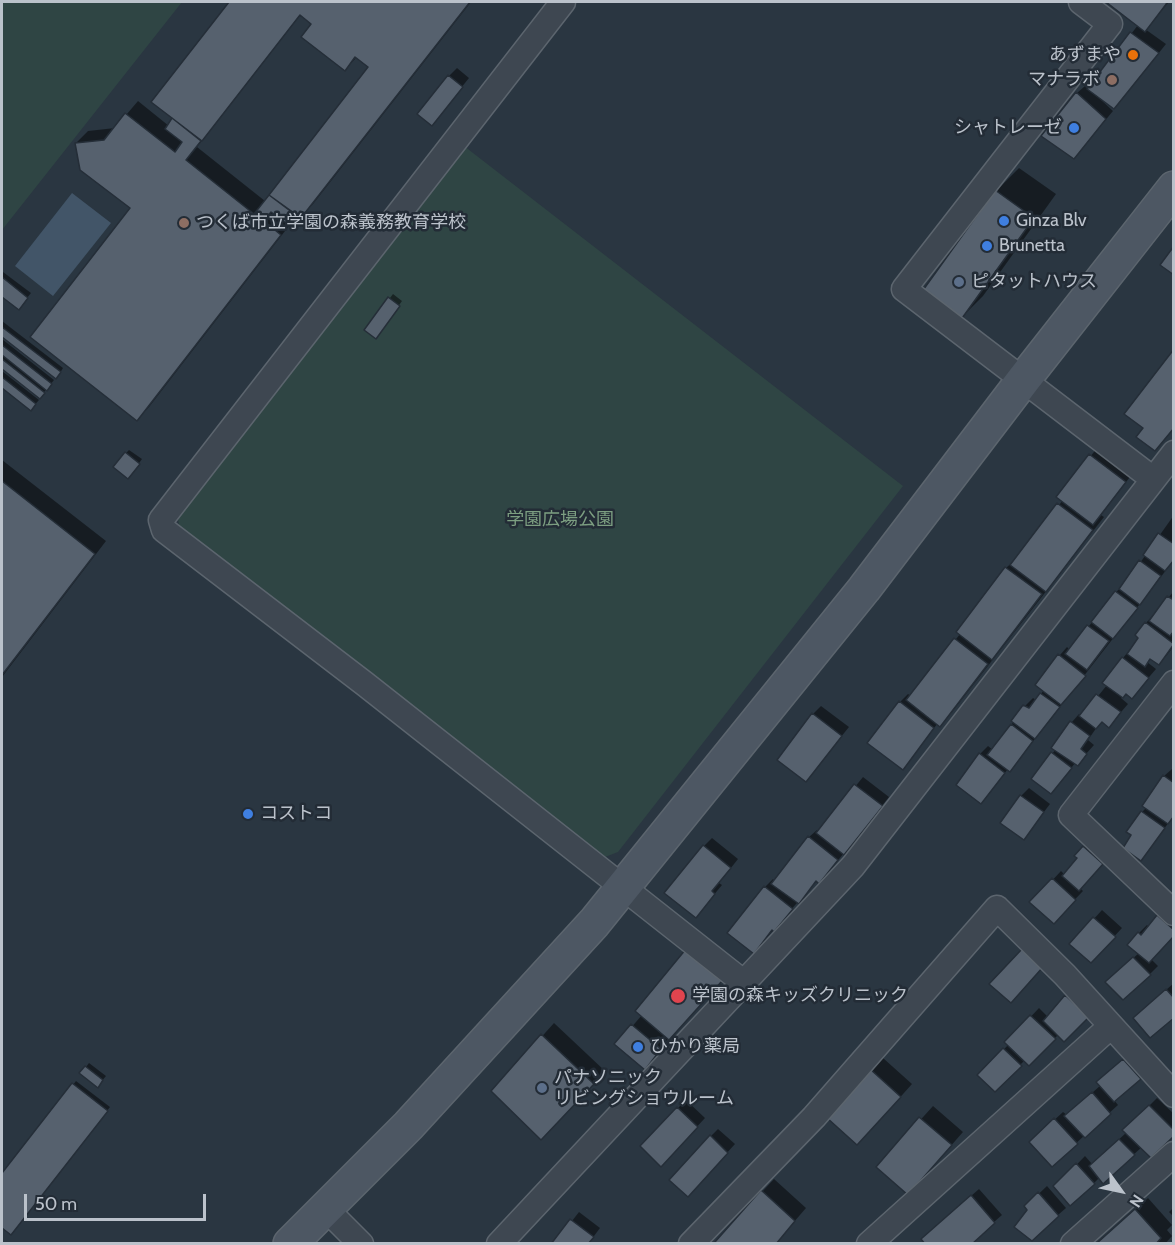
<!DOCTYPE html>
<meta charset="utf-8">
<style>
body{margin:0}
#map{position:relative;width:1175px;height:1245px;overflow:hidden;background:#2a3641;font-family:Cabin,sans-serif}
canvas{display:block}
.frame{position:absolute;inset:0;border:3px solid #bbc2cb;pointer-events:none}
.north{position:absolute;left:1091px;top:1161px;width:60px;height:60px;-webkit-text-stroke:4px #232c36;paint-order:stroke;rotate:123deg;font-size:16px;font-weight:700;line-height:24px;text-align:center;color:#bbc2cb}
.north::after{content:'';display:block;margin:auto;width:21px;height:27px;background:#bbc2cb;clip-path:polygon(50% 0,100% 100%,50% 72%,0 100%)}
.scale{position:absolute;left:24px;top:1194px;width:182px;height:27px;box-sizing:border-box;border:3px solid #bbc2cb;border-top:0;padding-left:8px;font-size:18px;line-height:21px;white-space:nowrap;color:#bbc2cb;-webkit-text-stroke:4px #232c36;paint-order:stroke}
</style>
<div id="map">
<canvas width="1175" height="1245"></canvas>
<div class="frame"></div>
<div class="north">N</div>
<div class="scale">50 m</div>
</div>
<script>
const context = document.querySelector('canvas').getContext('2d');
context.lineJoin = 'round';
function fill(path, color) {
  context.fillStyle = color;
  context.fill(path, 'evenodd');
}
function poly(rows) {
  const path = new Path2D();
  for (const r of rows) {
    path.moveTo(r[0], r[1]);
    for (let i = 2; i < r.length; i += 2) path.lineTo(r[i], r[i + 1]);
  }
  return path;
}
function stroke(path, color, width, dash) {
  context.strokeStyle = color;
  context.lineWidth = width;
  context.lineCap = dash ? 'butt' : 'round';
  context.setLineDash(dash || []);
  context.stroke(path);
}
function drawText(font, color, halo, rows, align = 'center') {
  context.font = font + ' Cabin,"Noto Sans JP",sans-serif';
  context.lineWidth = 5;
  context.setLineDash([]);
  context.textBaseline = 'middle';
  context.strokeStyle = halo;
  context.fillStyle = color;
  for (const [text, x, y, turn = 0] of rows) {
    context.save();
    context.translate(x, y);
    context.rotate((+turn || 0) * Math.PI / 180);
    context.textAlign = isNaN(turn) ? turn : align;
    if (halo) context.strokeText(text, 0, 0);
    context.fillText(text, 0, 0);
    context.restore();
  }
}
fill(poly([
 [2,2,182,2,2,230],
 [464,146,903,486,618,852,605,857,179,526,178,517]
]), '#2f4544');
fill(poly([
 [72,193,111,223,53,296,15,266]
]), '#425568');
fill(poly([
 [231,2,471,2,313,204,301,216,299,215,292,222,149,407,137,419,132,208,76,143,88,131,115,128,138,101,169,126,174,118,153,102],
 [301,14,313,24,345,69,357,57,370,67,265,201,197,147],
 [1108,2,1169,2,1145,29,1166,44,1122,99,1099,96,1098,97,1113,111,1074,158,1077,93,1085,86,1089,89,1138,25],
 [457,68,469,78,432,124,449,76],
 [1019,168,1056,194,983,296,960,319,996,191],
 [3,272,31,293,19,308,2,295],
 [393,294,402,301,379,333,366,330],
 [2,321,63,368,60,373,56,377,2,335],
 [2,339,54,380,40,397,2,367],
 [2,371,39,400,31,409,2,386],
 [1098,447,1133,473,1101,515,1104,517,952,712,940,725,938,723,902,768,900,702,908,694,911,696,960,634,958,632,1006,568,1019,556,1063,500,1058,496],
 [129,450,142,459,132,473,126,453],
 [2,460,106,541,2,677],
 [1174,515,1174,560,1017,762,1008,769,981,802,980,754,988,746,993,750,1025,706,1033,698,1036,700,1044,690,1060,655,1067,647,1070,650,1116,592,1125,584],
 [1174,591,1174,646,1167,655,1159,663,1151,658,1147,662,1156,669,1132,697,1126,693,1121,698,1128,704,1109,726,1103,720,1097,727,1088,740,1094,745,1077,764,1075,763,1059,784,1033,778,1056,749,1053,747,1072,722,1079,714,1082,716,1107,685,1123,658,1140,637,1146,623],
 [821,706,849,727,806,780,813,714],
 [1172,769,1174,770,1174,816,1140,859,1134,835,1142,812,1147,807,1164,776],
 [863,777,889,797,827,874,817,880,754,952,765,887,773,879,775,881,809,837,817,830,819,831],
 [1029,788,1050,804,1024,838,1021,796],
 [712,838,738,859,719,883,722,885,703,908,704,846],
 [1092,839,1110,855,1080,888,1083,891,1061,914,1032,902,1061,871,1065,875,1079,858,1084,847],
 [1166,908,1174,915,1174,934,1151,959,1158,966,1150,974,1115,974,1139,953,1139,933,1147,925,1149,927],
 [1102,910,1122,928,1099,953,1071,944],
 [733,968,667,1040,653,1060,617,1044,642,1015],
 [1174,983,1174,1016,1143,1010],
 [1074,988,1096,1008,1059,1034,1029,1064,1025,1060,995,1090,979,1075,1009,1044,1007,1042,1039,1008,1048,1017],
 [554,1023,605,1071,553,1126,493,1091],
 [1132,1053,1147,1070,1114,1100,1118,1105,1052,1165,1039,1134,1063,1112,1067,1115,1101,1085,1106,1075],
 [883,1058,912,1084,870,1131,871,1070],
 [89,1063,106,1076,101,1082,86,1067],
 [76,1081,110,1107,11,1233,2,1226,2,1176],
 [1157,1098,1174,1114,1174,1134,1142,1147,1103,1182,1100,1177,1094,1183,1055,1187,1085,1156,1092,1164,1127,1132,1125,1130],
 [686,1100,705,1118,669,1157,678,1108],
 [933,1106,963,1132,920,1181,878,1167],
 [718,1129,735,1144,696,1187,711,1136],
 [774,1179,806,1208,775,1244,762,1192],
 [1047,1186,1066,1208,1058,1215,1029,1210,1026,1206],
 [979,1189,1002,1215,994,1222,931,1231],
 [1148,1198,1172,1225,1167,1230,1172,1236,1165,1244,1097,1244],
 [1174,1207,1174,1217,1169,1212],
 [579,1212,600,1228,588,1244,554,1244]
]), '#0007');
const building = poly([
 [229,2,470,2,301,218,269,195,368,67,355,57,345,71,301,37,311,24,300,15,202,141,151,102,229,2],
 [1106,2,1165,2,1167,3,1145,32,1106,2],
 [1130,32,1159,53,1114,109,1087,89,1130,32],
 [448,75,463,87,432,126,417,114,448,75],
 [1076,92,1106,119,1074,159,1041,136,1076,92],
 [125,113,175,152,182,142,165,129,172,118,201,141,186,160,254,214,269,195,297,216,290,226,271,212,264,221,281,235,137,421,30,337,130,208,80,170,75,143,104,140,125,113],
 [995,190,1034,218,960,321,921,293,995,190],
 [1174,246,1174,275,1160,265,1174,246],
 [2,277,28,298,19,310,2,297,2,277],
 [388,297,400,306,376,339,364,330,388,297],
 [2,327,61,372,56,379,2,337,2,327],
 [2,345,52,384,47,391,2,355,2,345],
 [1174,349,1174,428,1155,451,1136,437,1143,428,1124,414,1174,349],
 [2,359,45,393,40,399,2,369,2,359],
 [2,377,36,404,31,411,2,388,2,377],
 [125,452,140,464,128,479,113,467,125,452],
 [1089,454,1126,482,1093,525,1056,497,1089,454],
 [2,481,95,554,2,675,2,481],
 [1057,503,1093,530,1046,592,1010,565,1057,503],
 [1158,533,1174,544,1174,560,1165,571,1143,555,1158,533],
 [1139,560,1161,576,1140,605,1119,589,1139,560],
 [1005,567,1042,594,992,660,956,632,1005,567],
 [1115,591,1138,608,1113,639,1091,622,1115,591],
 [1167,596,1174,600,1174,631,1170,636,1149,621,1167,596],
 [1145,622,1174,644,1159,665,1150,659,1145,667,1127,654,1138,638,1135,635,1145,622],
 [1087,625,1109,641,1087,670,1065,654,1087,625],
 [954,638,988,664,940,727,906,700,954,638],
 [1058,654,1086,676,1061,705,1035,685,1058,654],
 [1122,657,1149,678,1132,699,1126,694,1123,698,1102,683,1122,657],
 [1040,693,1060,707,1035,739,1011,721,1023,705,1029,708,1040,693],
 [1096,694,1121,712,1109,728,1102,722,1096,729,1079,716,1096,694],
 [899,701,934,728,903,770,867,743,899,701],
 [812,713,842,736,806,782,777,760,812,713],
 [1070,721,1090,736,1081,749,1087,754,1078,766,1051,748,1070,721],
 [1011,724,1033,741,1010,772,987,755,1011,724],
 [1051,752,1072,768,1051,794,1031,779,1051,752],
 [979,753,1005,773,981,804,956,785,979,753],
 [1163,775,1174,783,1174,816,1168,824,1142,806,1163,775],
 [854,784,883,806,844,855,816,833,854,784],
 [1020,795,1044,812,1024,840,1000,823,1020,795],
 [1141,811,1165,828,1141,861,1123,848,1131,835,1126,832,1141,811],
 [808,836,838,860,819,884,816,881,799,904,771,884,808,836],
 [703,845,731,868,712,891,715,894,696,918,664,893,703,845],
 [1083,846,1103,864,1079,891,1062,876,1077,858,1074,856,1083,846],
 [1052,878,1076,900,1054,924,1029,902,1052,878],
 [764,886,793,909,774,932,772,930,754,954,727,933,764,886],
 [1157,915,1174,930,1174,936,1149,963,1127,945,1138,932,1141,935,1157,915],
 [1093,917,1116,937,1091,963,1069,944,1093,917],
 [686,949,722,981,669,1040,635,1011,686,949],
 [1022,949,1043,967,1011,1003,989,984,1022,949],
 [1133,957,1151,975,1123,1000,1105,982,1133,957],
 [1166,989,1174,998,1174,1018,1150,1038,1133,1018,1166,989],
 [1065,995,1089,1017,1064,1042,1043,1021,1065,995],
 [1030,1015,1056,1039,1029,1066,1004,1042,1030,1015],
 [631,1024,661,1049,645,1070,614,1044,631,1024],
 [541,1034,594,1084,541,1140,491,1091,541,1034],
 [1003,1048,1022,1066,995,1092,977,1075,1003,1048],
 [1123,1059,1141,1079,1114,1102,1096,1082,1123,1059],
 [85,1066,103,1080,98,1088,79,1073,85,1066],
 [870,1069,901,1097,857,1145,826,1117,870,1069],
 [72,1083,108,1111,11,1235,2,1228,2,1173,72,1083],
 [1092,1092,1111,1114,1085,1138,1064,1116,1092,1092],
 [1149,1105,1174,1130,1174,1136,1151,1158,1122,1130,1149,1105],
 [677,1107,698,1127,661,1167,640,1146,677,1107],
 [919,1117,952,1145,908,1195,876,1167,919,1117],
 [1054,1118,1078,1144,1052,1167,1029,1142,1054,1118],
 [710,1135,728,1153,688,1197,669,1180,710,1135],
 [1119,1139,1135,1155,1103,1184,1089,1166,1119,1139],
 [1076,1163,1095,1184,1070,1206,1053,1186,1076,1163],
 [761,1190,795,1221,776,1244,716,1244,715,1242,761,1190],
 [1038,1192,1059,1216,1032,1241,1014,1227,1027,1210,1024,1206,1038,1192],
 [971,1195,995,1223,972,1244,925,1244,921,1239,971,1195],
 [1135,1209,1161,1238,1156,1244,1096,1244,1135,1209],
 [570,1219,594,1237,588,1244,551,1244,570,1219]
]);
fill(building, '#56616e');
stroke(building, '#252e38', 1.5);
const street = poly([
 [563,2,161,520,164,530,365,684,743,982],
 [1081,2,1110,24,904,289,1153,479],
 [1174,683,1071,815,1174,913],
 [326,1209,361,1244],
 [499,1244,853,866,1174,453],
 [691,1244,814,1117,997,908,1065,975,1174,1095],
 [869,1244,1111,1026],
 [1073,1244,1174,1154]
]);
const secondary = poly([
 [290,1244,408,1126,594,923,864,589,1024,379,1174,188]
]);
stroke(street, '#5c656e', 27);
stroke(secondary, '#5c656e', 36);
stroke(street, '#3e4751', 24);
stroke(secondary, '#4d5763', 33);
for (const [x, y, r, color] of [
 [1133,55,6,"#e8710a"],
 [1112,80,6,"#8d6e63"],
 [1074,128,6,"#3f7fe0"],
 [1004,221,6,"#3f7fe0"],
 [184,223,6,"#8d6e63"],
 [987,246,6,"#3f7fe0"],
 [959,282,6,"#5c6f8a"],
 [248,814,6,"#3f7fe0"],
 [678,996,8,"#e0444e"],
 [638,1047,6,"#3f7fe0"],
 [542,1088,6,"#5c6f8a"]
]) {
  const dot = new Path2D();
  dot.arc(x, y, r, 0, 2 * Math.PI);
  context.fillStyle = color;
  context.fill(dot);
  stroke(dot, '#232c36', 2);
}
drawText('18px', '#bbc2cb', '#232c36', [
 ["あずまや",1121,55,"right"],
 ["マナラボ",1100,80,"right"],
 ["シャトレーゼ",1062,128,"right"],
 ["Ginza Blv",1016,221],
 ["つくば市立学園の森義務教育学校",196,223],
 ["Brunetta",999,246],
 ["ピタットハウス",971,282],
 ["コストコ",260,814],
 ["学園の森キッズクリニック",692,996],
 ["ひかり薬局",650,1047],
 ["パナソニック",554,1078],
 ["リビングショウルーム",554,1099]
], 'left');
drawText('18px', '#7c9e81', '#232c36', [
 ["学園広場公園",560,520]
]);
</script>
